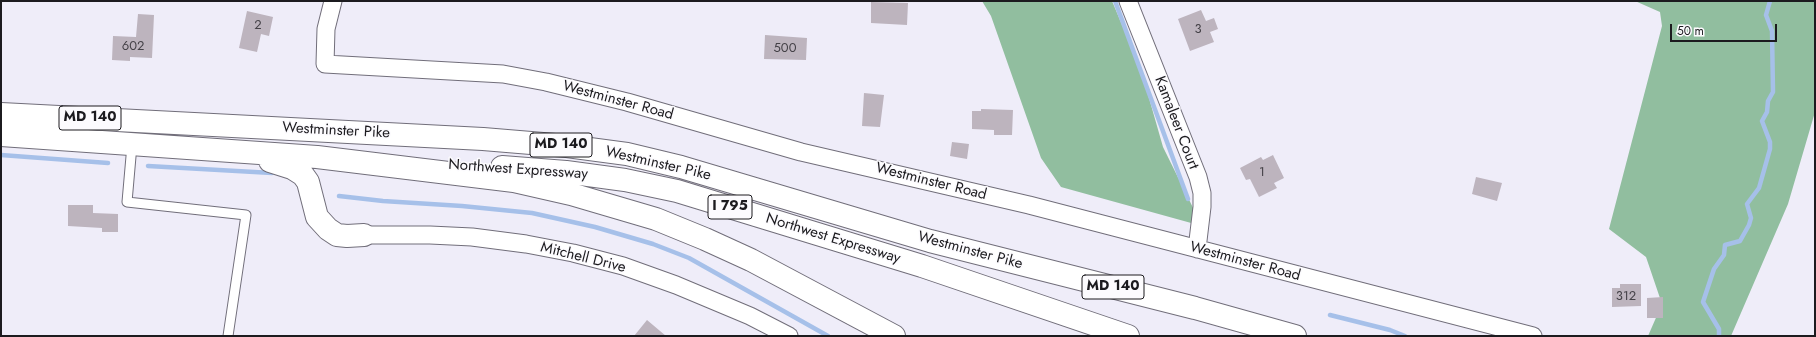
<!DOCTYPE html>
<style>
body{margin:0}
#map{position:relative;width:1816px;height:337px;overflow:hidden;background:#efedf9;font-family:Jost,sans-serif}
canvas{display:block}
.frame{position:absolute;inset:0;border:2px solid #1c1b1f;pointer-events:none}
.scale{position:absolute;left:1670px;top:24px;width:107px;height:18px;box-sizing:border-box;border:2px solid #1c1b1f;border-top:0;padding-left:5px;font-size:12px;line-height:14px;white-space:nowrap;color:#1c1b1f;-webkit-text-stroke:3px #fcfbfe;paint-order:stroke}
</style>
<div id="map">
<canvas width="1816" height="337"></canvas>
<div class="frame"></div>
<div class="scale">50 m</div>
</div>
<script>
const context = document.querySelector('canvas').getContext('2d');
context.lineJoin = 'round';
function fill(path, color) {
  context.fillStyle = color;
  context.fill(path, 'evenodd');
}
function poly(rows) {
  const path = new Path2D();
  for (const r of rows) {
    path.moveTo(r[0], r[1]);
    for (let i = 2; i < r.length; i += 2) path.lineTo(r[i], r[i + 1]);
  }
  return path;
}
function stroke(path, color, width, dash) {
  context.strokeStyle = color;
  context.lineWidth = width;
  context.lineCap = dash ? 'butt' : 'round';
  context.setLineDash(dash || []);
  context.stroke(path);
}
function drawText(font, color, halo, rows, align = 'center') {
  context.font = font + ' Jost,sans-serif';
  context.lineWidth = 3;
  context.setLineDash([]);
  context.textBaseline = 'middle';
  context.strokeStyle = halo;
  context.fillStyle = color;
  for (const [text, x, y, turn = 0] of rows) {
    context.save();
    context.translate(x, y);
    context.rotate((+turn || 0) * Math.PI / 180);
    context.textAlign = isNaN(turn) ? turn : align;
    if (halo) context.strokeText(text, 0, 0);
    context.fillText(text, 0, 0);
    context.restore();
  }
}
fill(poly([
 [982,1,1112,1,1141,70,1163,147,1202,226,1061,187,1041,158,991,16],
 [1635,1,1815,1,1815,112,1788,204,1731,336,1648,336,1662,304,1646,257,1609,229,1662,26,1660,12]
]), '#91be9f');
stroke(poly([
 [1115,1,1188,199],
 [1,155,108,163],
 [148,166,272,173],
 [339,196,383,201,462,206,532,213,595,227,653,244,689,258,828,336],
 [1330,315,1390,330,1405,336],
 [1719,336,1719,329,1703,302,1714,269,1724,255,1725,245,1740,241,1749,225,1751,218,1747,204,1759,188,1770,149,1770,142,1762,121,1767,112,1768,101,1773,92,1772,31,1766,15,1770,1]
]), '#a6c0e9', 4.5);
fill(poly([
 [871,2,908,3,907,25,871,23],
 [1201,10,1206,21,1214,18,1218,29,1210,32,1214,42,1190,51,1178,19],
 [247,11,273,17,269,36,261,34,257,52,239,48],
 [138,14,154,15,152,58,130,57,130,61,112,60,113,36,136,37],
 [765,35,807,38,806,60,764,59],
 [864,93,884,95,880,127,862,126],
 [981,109,1013,110,1012,135,994,135,994,130,972,129,972,111,981,111],
 [952,142,969,144,967,159,950,156],
 [1273,155,1284,178,1274,183,1277,188,1259,197,1250,179,1246,180,1240,168,1261,157,1263,160],
 [1476,177,1502,183,1497,201,1472,194],
 [68,205,93,205,93,213,118,214,118,232,102,232,102,228,68,226],
 [1620,284,1641,284,1641,306,1612,307,1612,288,1620,288],
 [1663,297,1663,318,1647,318,1647,298],
 [647,320,666,336,634,336]
]), '#bdb4be');
const lane = poly([
 [132,145,127,202,246,215,228,336]
]);
const street = poly([
 [333,1,326,29,325,64,503,74,546,82,627,102,801,152,1029,205,1533,336],
 [1128,1,1198,177,1202,193,1202,207,1197,249],
 [364,235,430,235,472,237,526,244,573,253,623,266,676,285,750,316,789,336]
]);
const highway = poly([
 [1,114,483,139,567,146,627,154,681,167,930,241,1195,308,1295,336],
 [1,135,317,157,514,181,571,194,656,219,705,239,751,260,894,336],
 [270,161,292,168,303,175,308,182,317,217,328,229,337,235,347,236,364,235],
 [502,167,566,172,625,180,677,191,922,266,1128,336]
]);
stroke(lane, '#716e7a', 11);
stroke(street, '#716e7a', 19);
stroke(highway, '#716e7a', 24);
stroke(lane, '#fff', 9);
stroke(street, '#fff', 17);
stroke(highway, '#fff', 22);
drawText('13px', '#444147', null, [
 ["2",258,26],
 ["3",1198,30],
 ["602",133,47],
 ["500",785,49],
 ["1",1262,173],
 ["312",1626,297]
]);
for (const [x, y, w] of [
 [90,118,62],
 [561,145,62],
 [730,207,44],
 [1113,287,62]
]) {
  const box = new Path2D();
  box.roundRect(x - w / 2, y - 12, w, 24, 3);
  context.fillStyle = '#fcfbfe';
  context.fill(box);
  stroke(box, '#1c1b1f', 1);
}
drawText('bold 14px', '#1c1b1f', null, [
 ["MD 140",90,118],
 ["MD 140",561,145],
 ["I 795",730,207],
 ["MD 140",1113,287]
]);
drawText('15px', '#1c1b1f', '#fcfbfe', [
 ["Westminster Road",618,101,15],
 ["Kamaleer Court",1176,123,69],
 ["Westminster Pike",336,131,3],
 ["Westminster Pike",658,164,13],
 ["Northwest Expressway",518,170,4],
 ["Westminster Road",931,182,14],
 ["Northwest Expressway",833,239,17],
 ["Westminster Pike",970,251,15],
 ["Mitchell Drive",583,258,14],
 ["Westminster Road",1245,262,15]
]);
</script>
